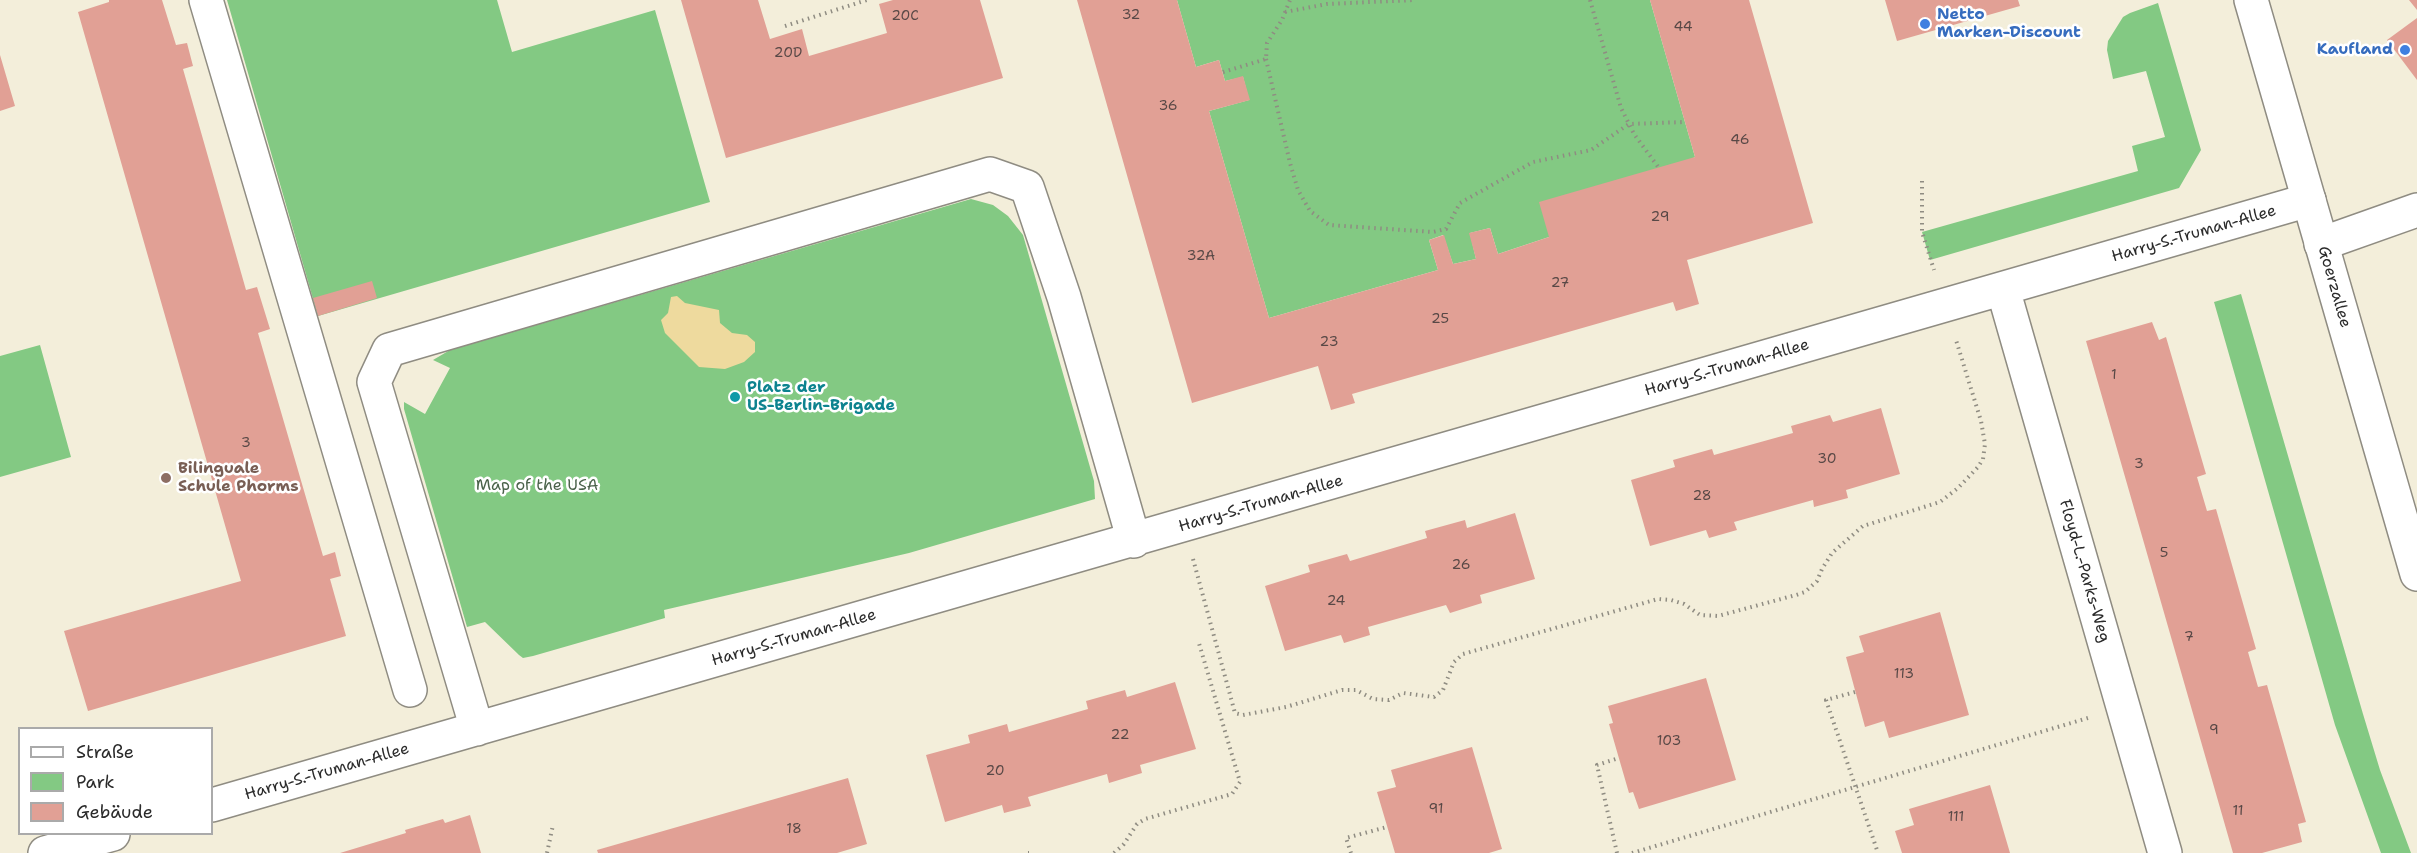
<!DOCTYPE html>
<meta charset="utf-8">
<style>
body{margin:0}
#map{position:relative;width:2417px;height:853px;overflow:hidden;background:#f3eeda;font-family:"Shantell Sans",sans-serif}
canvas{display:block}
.legend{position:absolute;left:18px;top:727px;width:195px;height:108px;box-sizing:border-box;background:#fff;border:2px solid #aaa;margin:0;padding:8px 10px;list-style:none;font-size:18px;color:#2b2b2b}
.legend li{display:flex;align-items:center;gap:12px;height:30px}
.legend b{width:30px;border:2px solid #aaa}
</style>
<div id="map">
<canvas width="2417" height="853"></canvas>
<ul class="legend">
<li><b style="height:8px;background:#fff"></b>Straße</li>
<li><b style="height:16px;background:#83c983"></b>Park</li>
<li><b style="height:16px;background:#e1a095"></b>Gebäude</li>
</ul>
</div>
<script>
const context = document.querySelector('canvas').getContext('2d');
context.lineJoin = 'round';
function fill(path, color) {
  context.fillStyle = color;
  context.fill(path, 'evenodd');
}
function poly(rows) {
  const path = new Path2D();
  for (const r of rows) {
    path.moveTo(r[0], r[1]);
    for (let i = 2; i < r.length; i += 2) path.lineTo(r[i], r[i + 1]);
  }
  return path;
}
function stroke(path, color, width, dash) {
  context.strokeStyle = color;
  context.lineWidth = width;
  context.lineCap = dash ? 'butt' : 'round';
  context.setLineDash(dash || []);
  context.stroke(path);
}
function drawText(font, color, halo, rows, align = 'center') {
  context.font = font + ' "Shantell Sans",sans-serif';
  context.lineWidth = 5;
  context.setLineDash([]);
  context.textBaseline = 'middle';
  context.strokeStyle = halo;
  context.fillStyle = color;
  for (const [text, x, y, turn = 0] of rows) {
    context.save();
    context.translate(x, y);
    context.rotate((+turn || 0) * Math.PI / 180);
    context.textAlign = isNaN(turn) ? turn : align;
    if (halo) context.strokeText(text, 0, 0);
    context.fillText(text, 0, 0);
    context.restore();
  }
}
fill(poly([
 [227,0,497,0,512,52,655,10,710,202,318,316],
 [1177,0,1650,0,1695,157,1549,237,1498,254,1490,228,1470,233,1476,259,1453,264,1443,235,1429,240,1438,270,1269,318,1209,111,1249,100,1243,77,1225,81,1219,60,1196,67],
 [2158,3,2201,150,2179,188,1930,260,1922,232,2138,171,2132,146,2165,137,2146,71,2113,79,2107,50,2108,41,2123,17,2130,13],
 [971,199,993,205,1008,216,1023,235,1094,481,1095,499,909,553,664,610,665,618,533,656,523,658,519,655,485,622,467,627,404,409,404,402,425,414,450,368,433,360,450,350],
 [2241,294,2363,714,2380,770,2411,853,2381,853,2335,725,2214,302],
 [40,345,71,457,0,477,0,356]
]), '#83c983');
fill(poly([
 [677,296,685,303,719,310,720,323,732,333,747,335,755,342,755,352,744,362,725,369,699,367,665,333,661,320,668,313,671,297]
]), '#eeda9e');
fill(poly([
 [109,0,162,0,176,45,187,43,193,66,183,69,246,290,257,287,270,329,258,333,323,556,335,552,341,576,330,579,346,636,88,711,64,631,241,581,78,12,109,2],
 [681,0,758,0,770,39,802,29,809,56,887,33,879,4,893,0,980,0,1003,78,726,158],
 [1077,0,1177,0,1196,67,1219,60,1225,81,1243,76,1250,100,1209,111,1269,318,1438,270,1429,240,1444,235,1453,264,1476,259,1469,233,1490,228,1498,254,1549,237,1539,202,1695,157,1650,0,1749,0,1813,223,1687,260,1699,304,1676,311,1673,302,1352,394,1355,403,1331,410,1318,366,1192,403],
 [1885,0,2018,0,2020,6,1897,41],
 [2409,0,2417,0,2417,10],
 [2417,18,2417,80,2387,40],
 [0,55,15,106,0,111],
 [372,281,377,298,318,316,313,298],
 [2152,322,2159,340,2166,337,2206,474,2197,477,2207,511,2216,509,2256,649,2248,652,2258,687,2267,685,2306,822,2298,824,2302,842,2262,853,2233,853,2086,341],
 [1881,408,1900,474,1846,490,1848,498,1814,507,1813,500,1734,522,1737,530,1709,538,1706,530,1650,546,1631,480,1675,467,1673,460,1712,449,1714,455,1793,433,1791,426,1830,415,1833,422],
 [1515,513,1535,579,1480,595,1482,603,1450,613,1446,605,1368,627,1370,635,1344,643,1341,635,1285,651,1265,586,1310,572,1308,565,1347,554,1350,561,1427,538,1425,531,1465,520,1467,528],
 [1940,612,1969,715,1889,738,1884,721,1865,727,1846,657,1864,652,1859,636],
 [1706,678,1736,780,1639,809,1633,792,1629,793,1609,724,1613,723,1608,706],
 [1175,682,1196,749,1140,765,1142,773,1109,783,1107,774,1028,797,1031,806,1004,813,1002,805,945,822,926,755,970,743,968,735,1007,724,1009,732,1088,709,1086,701,1125,690,1127,697],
 [1472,747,1502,849,1489,853,1395,853,1377,792,1396,787,1391,770],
 [848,778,867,844,837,853,598,853,597,850],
 [1990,785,2010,853,1902,853,1895,831,1914,825,1909,809],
 [470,815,481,853,340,853,406,833,405,830,443,819,445,823]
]), '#e1a095');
const minor = poly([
 [206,0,410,690],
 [2321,244,2417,210],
 [2003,289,2165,853],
 [477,729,374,382,389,350,990,174,1027,187,1064,297,1134,541],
 [212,805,2309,200],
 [45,853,113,834]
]);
const major = poly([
 [2251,0,2417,574]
]);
stroke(minor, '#8f8c82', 36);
stroke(major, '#8f8c82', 36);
stroke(poly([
 [1590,0,1621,108,1634,134,1659,168],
 [1285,12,1327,4,1414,0],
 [785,26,867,0],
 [1266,59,1290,163,1298,190,1310,211,1329,225,1433,232,1446,229,1460,203,1533,162,1591,150,1629,124,1685,122],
 [1223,72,1266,59,1267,43,1282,20,1290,0],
 [1922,181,1922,232,1934,270],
 [1193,559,1235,713,1243,715,1286,707,1342,690,1356,690,1373,699,1389,700,1403,693,1434,697,1443,690,1454,662,1463,654,1658,599,1671,600,1684,604,1700,615,1718,616,1796,595,1805,592,1817,581,1822,569,1832,553,1863,526,1940,502,1958,488,1978,467,1983,459,1985,444,1981,421,1956,340],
 [1855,692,1826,700,1878,853],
 [547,853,553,825],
 [1028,853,1029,853],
 [1114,853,1124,844,1137,824,1145,819,1232,794,1240,782,1198,640],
 [1351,853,1346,838,1387,827],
 [1617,853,1597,765,1619,758],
 [1632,853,2088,718]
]), '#8f8c82', 4, [1.5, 4.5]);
stroke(minor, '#fff', 33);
stroke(major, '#fff', 33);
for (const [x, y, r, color] of [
 [1925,24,6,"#3f7fe0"],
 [2405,50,6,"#3f7fe0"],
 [735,397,6,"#0f9aa8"],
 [166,478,6,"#8d6e63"]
]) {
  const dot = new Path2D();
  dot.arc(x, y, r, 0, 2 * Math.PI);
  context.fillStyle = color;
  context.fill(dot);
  stroke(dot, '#fff', 2);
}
drawText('14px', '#584846', null, [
 ["32",1131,15],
 ["20C",905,16],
 ["44",1683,27],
 ["20D",788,53],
 ["36",1168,106],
 ["46",1740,140],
 ["29",1660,217],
 ["32A",1201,256],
 ["27",1560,283],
 ["25",1440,319],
 ["23",1329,342],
 ["1",2114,375],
 ["3",246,443],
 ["30",1827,459],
 ["3",2139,464],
 ["28",1702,496],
 ["5",2164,553],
 ["26",1461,565],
 ["24",1336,601],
 ["7",2189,637],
 ["113",1904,674],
 ["9",2214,730],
 ["22",1120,735],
 ["103",1669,741],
 ["20",995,771],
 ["91",1436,809],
 ["11",2238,811],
 ["111",1956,817],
 ["18",794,829]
]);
drawText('bold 16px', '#366cbe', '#fff', [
 ["Netto",1937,15],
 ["Marken-Discount",1937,33],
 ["Kaufland",2393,50,"right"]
], 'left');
drawText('16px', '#2b2b2b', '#fff', [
 ["Harry-S.-Truman-Allee",2194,234,-16],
 ["Goerzallee",2334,287,74],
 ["Harry-S.-Truman-Allee",1727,368,-16],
 ["Harry-S.-Truman-Allee",1261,504,-16],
 ["Floyd-L.-Parks-Weg",2084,571,74],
 ["Harry-S.-Truman-Allee",794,638,-16],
 ["Harry-S.-Truman-Allee",327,772,-16]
]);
drawText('bold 16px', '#0d838f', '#fff', [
 ["Platz der",747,388],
 ["US-Berlin-Brigade",747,406]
], 'left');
drawText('bold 16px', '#785e54', '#fff', [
 ["Bilinguale",178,469],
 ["Schule Phorms",178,487]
], 'left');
drawText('16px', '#4a624a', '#fff', [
 ["Map of the USA",537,486]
]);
</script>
